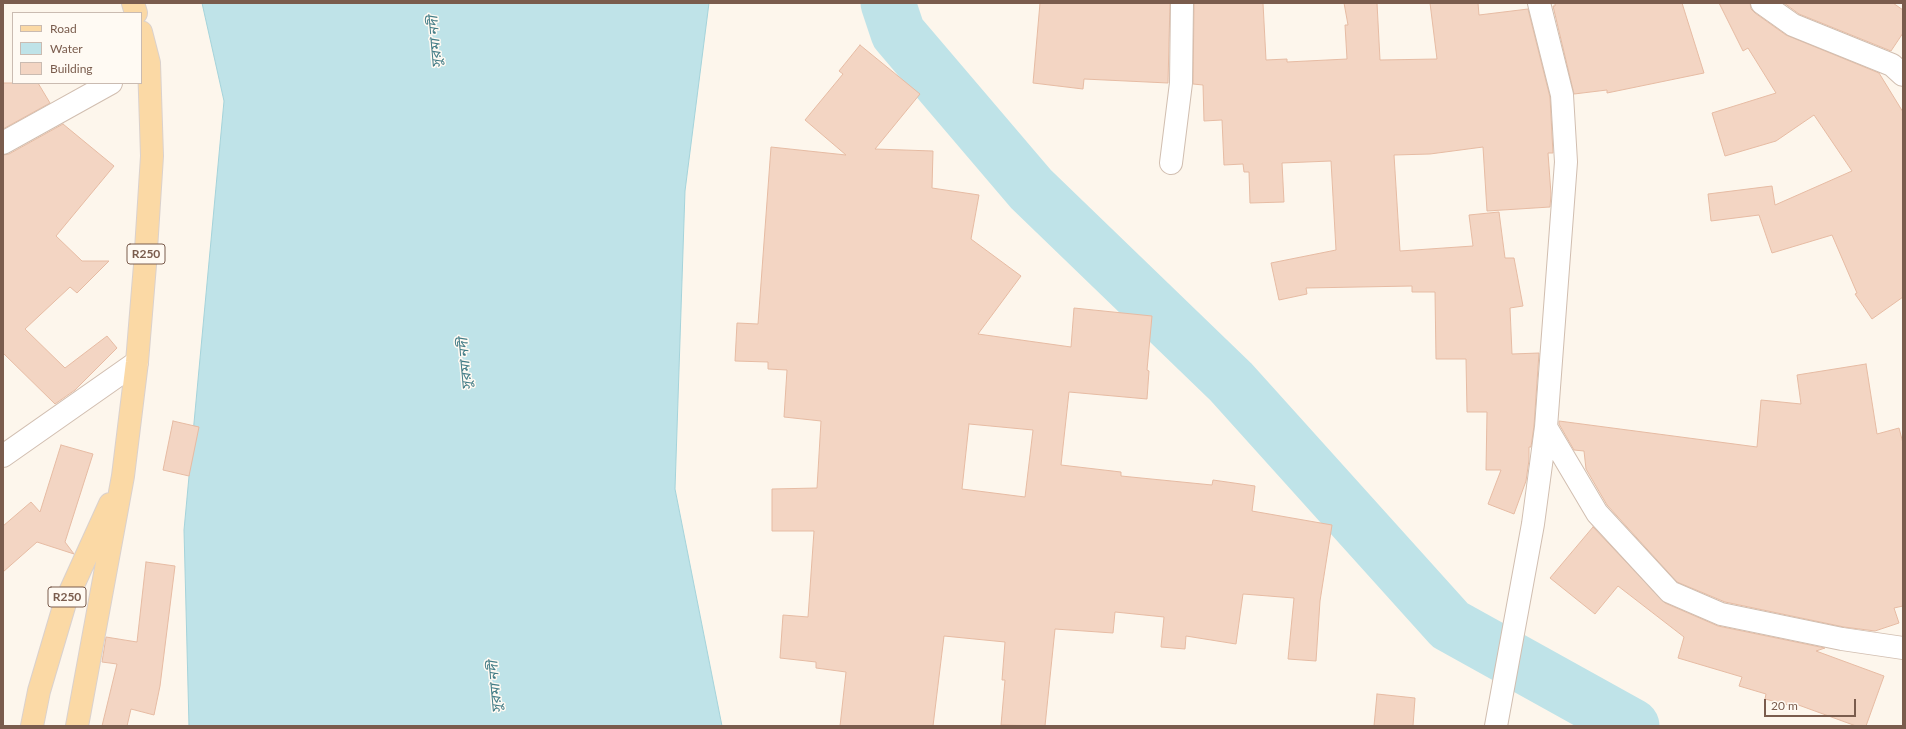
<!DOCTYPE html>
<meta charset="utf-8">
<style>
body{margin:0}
#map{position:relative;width:1906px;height:729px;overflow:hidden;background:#fdf6ec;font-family:Lato,sans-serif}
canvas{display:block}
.frame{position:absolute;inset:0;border:4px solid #7a5c4d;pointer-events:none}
.legend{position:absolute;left:12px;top:12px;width:130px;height:72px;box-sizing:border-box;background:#fffaf3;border:1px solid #cabbb1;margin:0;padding:5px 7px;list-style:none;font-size:12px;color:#7a5c4d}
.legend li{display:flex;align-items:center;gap:8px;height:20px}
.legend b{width:20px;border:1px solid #cabbb1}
.scale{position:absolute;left:1764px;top:699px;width:92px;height:18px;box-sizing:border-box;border:2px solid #7a5c4d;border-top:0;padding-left:5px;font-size:12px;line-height:14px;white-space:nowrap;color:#7a5c4d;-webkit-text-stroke:3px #fffaf3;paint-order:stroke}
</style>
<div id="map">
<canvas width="1906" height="729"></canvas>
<div class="frame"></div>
<ul class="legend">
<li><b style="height:5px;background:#fbd9a5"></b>Road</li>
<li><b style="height:11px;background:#bfe3e8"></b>Water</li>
<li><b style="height:11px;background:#f3d5c3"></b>Building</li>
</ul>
<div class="scale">20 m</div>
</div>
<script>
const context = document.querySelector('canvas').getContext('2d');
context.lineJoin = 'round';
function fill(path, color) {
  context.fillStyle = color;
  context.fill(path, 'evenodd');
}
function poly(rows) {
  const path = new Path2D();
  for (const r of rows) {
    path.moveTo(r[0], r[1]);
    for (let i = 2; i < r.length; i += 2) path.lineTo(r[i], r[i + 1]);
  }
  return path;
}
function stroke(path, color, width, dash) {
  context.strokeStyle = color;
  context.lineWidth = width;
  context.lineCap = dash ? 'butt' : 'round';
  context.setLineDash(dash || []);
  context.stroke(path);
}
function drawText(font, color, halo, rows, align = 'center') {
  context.font = font + ' Lato,"Noto Sans Bengali",sans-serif';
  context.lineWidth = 3;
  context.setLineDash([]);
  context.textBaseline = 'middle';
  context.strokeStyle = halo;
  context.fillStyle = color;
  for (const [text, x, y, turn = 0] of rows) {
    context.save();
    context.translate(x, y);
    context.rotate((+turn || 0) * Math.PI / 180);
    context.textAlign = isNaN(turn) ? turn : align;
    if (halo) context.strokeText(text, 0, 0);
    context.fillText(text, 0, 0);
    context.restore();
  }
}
const water = poly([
 [202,3,709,3,685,191,675,489,722,726,189,726,184,530,224,101,202,3]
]);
fill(water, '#bfe3e8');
stroke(water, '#a5d3da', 1);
stroke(poly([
 [888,3,898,33,1031,189,1231,382,1450,625,1632,726]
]), '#bfe3e8', 55);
const building = poly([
 [1040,3,1170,3,1168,83,1084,79,1083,89,1033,83,1040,3],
 [1194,3,1263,3,1266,60,1287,59,1287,62,1347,59,1345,25,1348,25,1344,3,1377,3,1380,60,1437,59,1430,3,1478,3,1479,15,1528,9,1550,97,1553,153,1548,153,1551,194,1550,207,1487,211,1483,147,1430,154,1394,155,1400,251,1473,246,1469,215,1499,212,1505,258,1514,258,1523,306,1510,308,1512,354,1539,353,1534,426,1531,447,1529,447,1529,460,1526,481,1514,514,1488,504,1501,470,1486,470,1487,412,1467,412,1466,359,1436,359,1435,292,1412,292,1412,286,1306,288,1307,294,1279,300,1271,263,1336,250,1331,161,1282,163,1284,202,1250,203,1249,172,1244,172,1243,164,1224,165,1222,120,1204,121,1203,85,1193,84,1194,3],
 [1555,3,1682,3,1704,73,1607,93,1607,90,1574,94,1553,6,1555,6,1555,3],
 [1719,3,1750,3,1751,9,1755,13,1786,35,1879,73,1903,112,1903,297,1872,319,1855,294,1857,293,1832,235,1772,253,1759,215,1711,221,1708,194,1772,186,1775,205,1852,171,1814,115,1776,141,1725,156,1712,113,1776,93,1748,48,1743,51,1719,3],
 [1784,3,1893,3,1903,10,1903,33,1891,51,1799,14,1784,3],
 [860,45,920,94,875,149,933,151,932,188,979,195,971,239,1021,276,978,334,1071,347,1074,308,1152,316,1147,370,1149,371,1147,399,1069,392,1061,465,1121,472,1121,476,1212,485,1213,480,1255,486,1252,511,1332,525,1320,601,1316,661,1288,659,1294,598,1243,594,1236,644,1186,636,1185,649,1161,647,1164,617,1115,612,1113,633,1055,629,1045,726,1001,725,1005,680,1002,680,1005,642,944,636,933,726,840,726,846,672,816,668,816,662,780,658,783,615,808,617,814,531,772,531,772,489,817,488,821,421,784,417,787,370,768,369,768,362,735,361,737,323,758,324,771,147,846,155,805,120,843,74,839,71,860,45],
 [969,424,1033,430,1025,497,962,489,969,424],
 [3,83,38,83,50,103,3,129,3,83],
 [63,124,114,166,56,236,82,261,109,261,77,293,70,287,25,329,65,368,107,336,117,348,75,390,55,404,3,353,3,155,9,154,63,124],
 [1866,364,1877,434,1899,428,1903,443,1903,606,1894,608,1899,623,1875,631,1844,627,1725,602,1677,582,1607,505,1586,469,1584,451,1574,450,1559,424,1559,421,1757,447,1761,400,1801,404,1797,375,1866,364],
 [173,421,199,427,189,476,163,470,173,421],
 [61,445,93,454,65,542,74,554,37,542,3,572,3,526,31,502,40,512,61,445],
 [1593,527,1665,603,1718,626,1825,648,1816,651,1884,676,1866,726,1856,726,1793,703,1792,706,1765,699,1766,694,1739,686,1742,677,1678,658,1684,637,1618,586,1595,614,1550,578,1593,527],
 [146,562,175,566,160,686,154,715,131,709,127,726,102,726,117,664,102,662,106,637,137,642,146,562],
 [1377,694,1415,698,1413,726,1374,726,1377,694]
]);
fill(building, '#f3d5c3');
stroke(building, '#e6bba3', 1);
const minor = poly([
 [1762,3,1793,25,1892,65,1903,75],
 [3,143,111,83],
 [1171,163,1181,83,1182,3],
 [1546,427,1597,513,1670,592,1721,614,1842,639,1903,648],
 [3,456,137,362],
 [1496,726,1533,524,1546,427,1566,162,1562,95,1539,3]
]);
const major = poly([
 [133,3,136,13],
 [32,726,39,691,65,603,110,504],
 [77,726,123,476,137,362,145,265,152,156,149,63,141,32]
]);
stroke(minor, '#d1beb0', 24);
stroke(major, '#dad1cd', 24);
stroke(minor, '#fff', 22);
stroke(major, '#fbd9a5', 22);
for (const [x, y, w] of [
 [146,254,38],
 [67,597,38]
]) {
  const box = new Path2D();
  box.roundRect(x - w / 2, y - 10, w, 20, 3);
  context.fillStyle = '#fffaf3';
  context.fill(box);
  stroke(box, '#7a5c4d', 1);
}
drawText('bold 12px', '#7a5c4d', null, [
 ["R250",146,254],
 ["R250",67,597]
]);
drawText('italic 14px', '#437c86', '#fffaf3', [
 ["সুরমা নদী",435,42,-95],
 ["সুরমা নদী",465,364,-95],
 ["সুরমা নদী",495,687,-95]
]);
</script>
